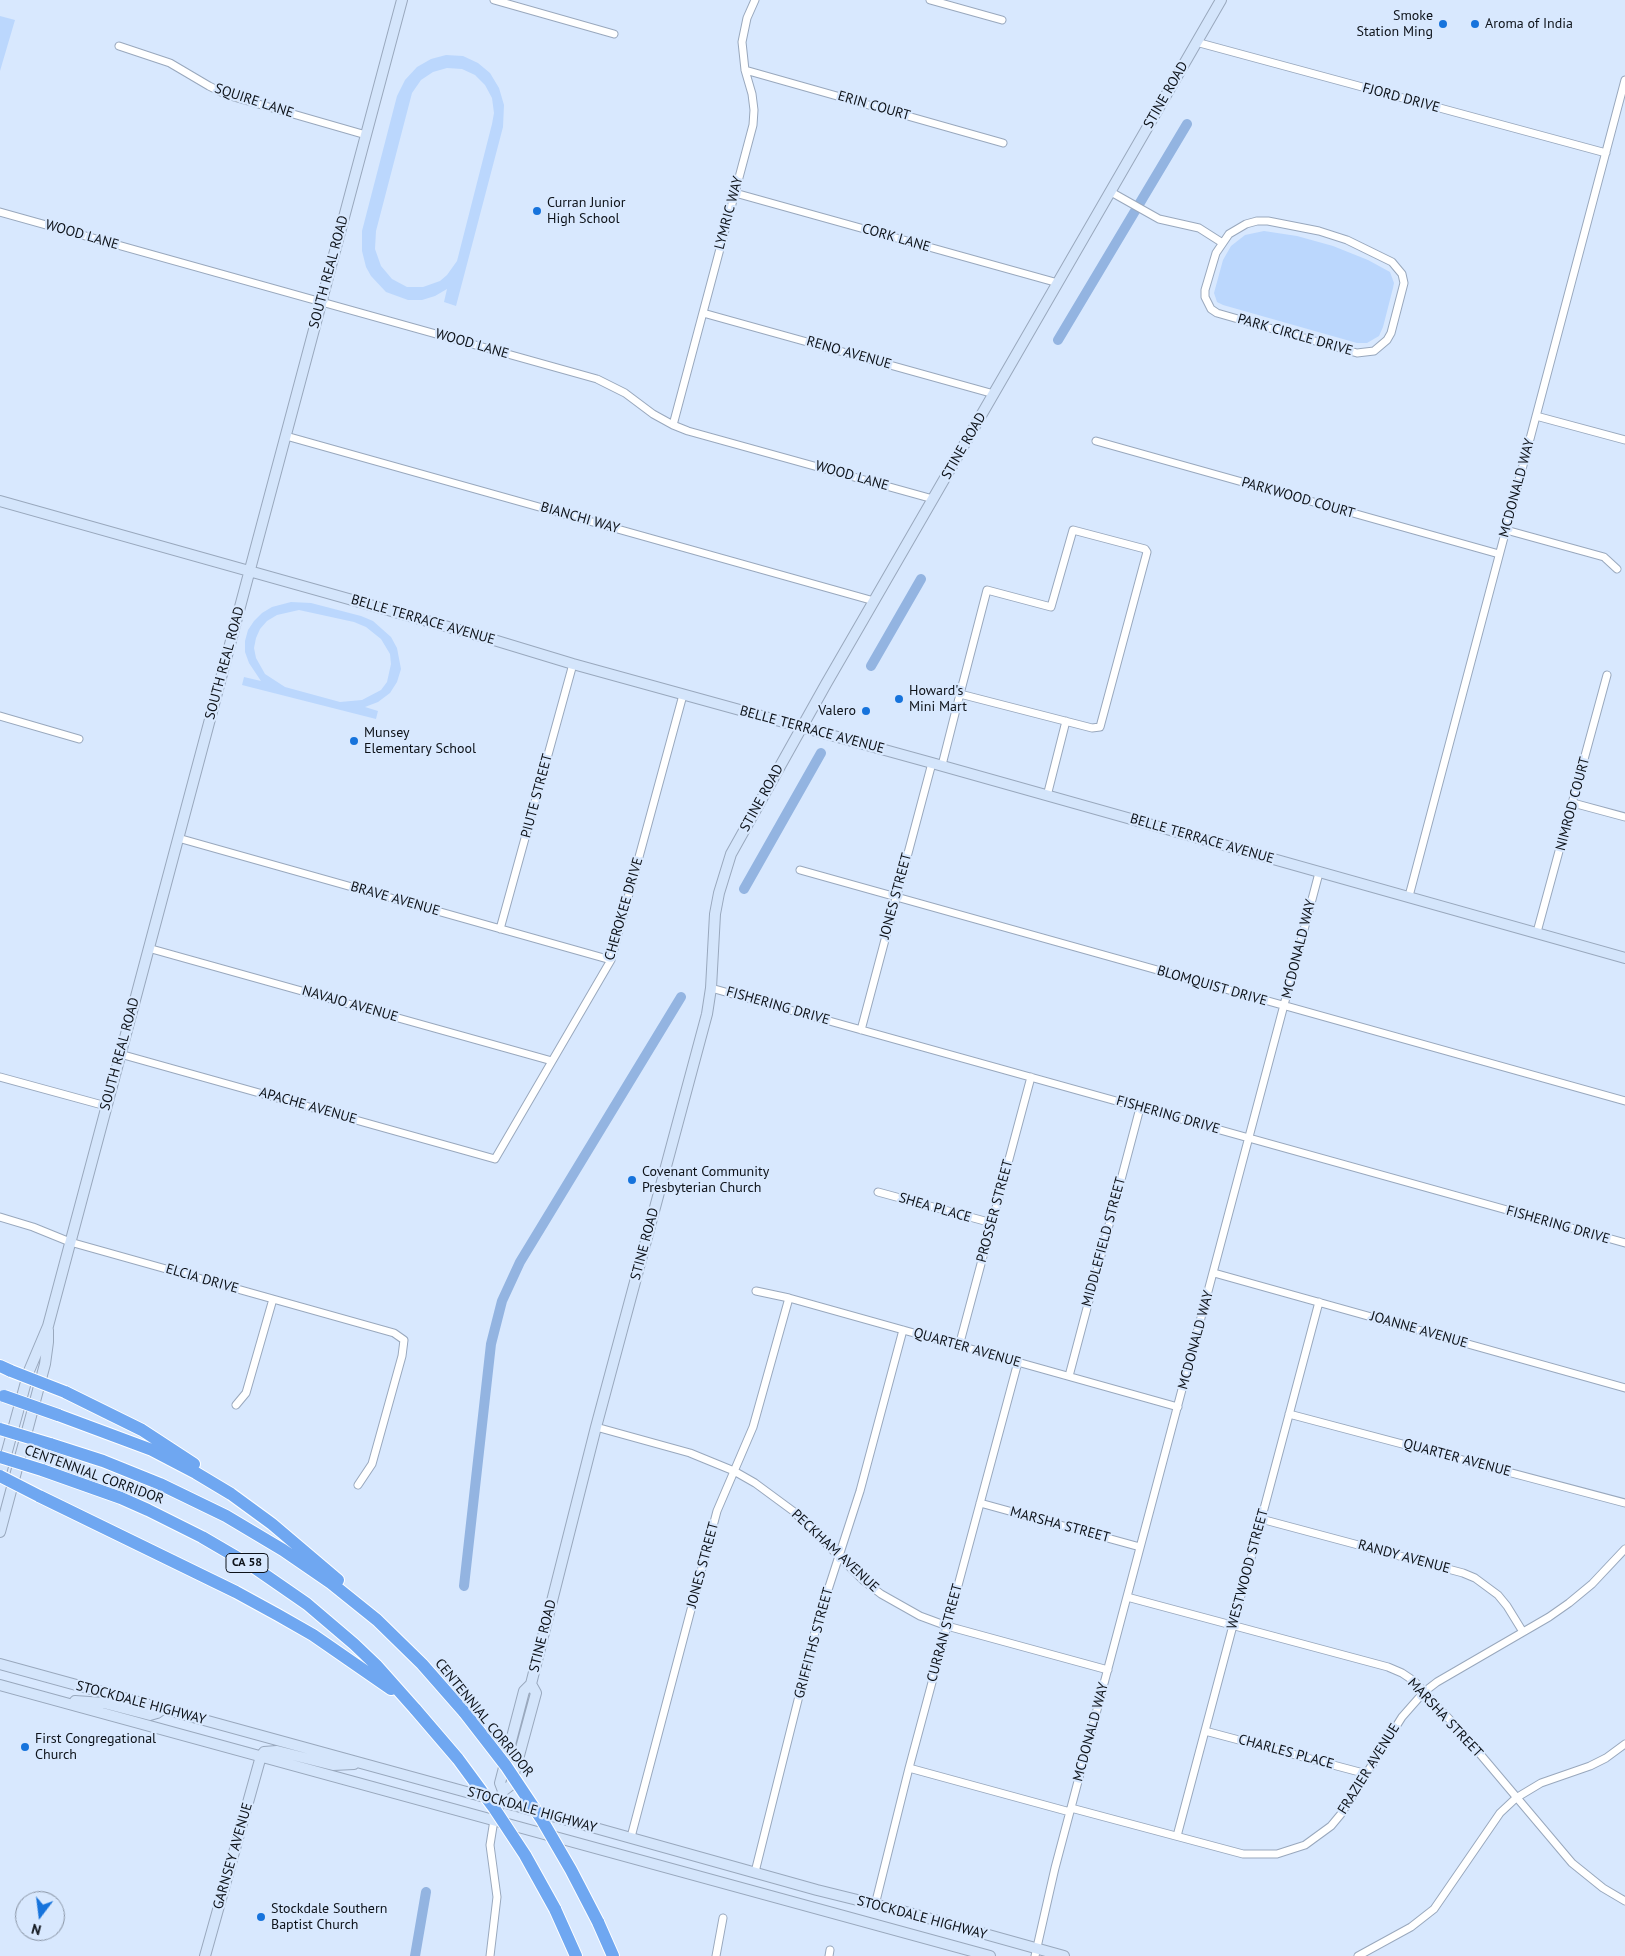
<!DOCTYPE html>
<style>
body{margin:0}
#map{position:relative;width:1625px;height:1956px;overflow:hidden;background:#d8e8fe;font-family:"PT Sans",sans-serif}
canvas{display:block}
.north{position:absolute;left:15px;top:1891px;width:50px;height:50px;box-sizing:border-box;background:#d8e8fe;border:1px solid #8792a2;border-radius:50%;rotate:195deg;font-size:14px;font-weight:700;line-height:20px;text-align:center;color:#0d1219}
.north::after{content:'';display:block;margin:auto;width:18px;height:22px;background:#1673dc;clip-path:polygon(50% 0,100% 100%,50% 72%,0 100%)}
</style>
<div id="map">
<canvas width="1625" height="1956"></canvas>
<div class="north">N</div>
</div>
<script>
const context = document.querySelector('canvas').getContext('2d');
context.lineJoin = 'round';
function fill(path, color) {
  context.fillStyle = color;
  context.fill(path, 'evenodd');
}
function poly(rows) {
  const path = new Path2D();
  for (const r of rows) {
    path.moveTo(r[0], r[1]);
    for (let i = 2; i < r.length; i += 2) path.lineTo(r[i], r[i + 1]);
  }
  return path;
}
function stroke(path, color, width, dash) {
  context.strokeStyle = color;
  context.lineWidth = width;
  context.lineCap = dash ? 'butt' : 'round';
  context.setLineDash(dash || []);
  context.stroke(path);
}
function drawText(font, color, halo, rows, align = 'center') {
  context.font = font + ' "PT Sans",sans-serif';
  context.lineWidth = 4.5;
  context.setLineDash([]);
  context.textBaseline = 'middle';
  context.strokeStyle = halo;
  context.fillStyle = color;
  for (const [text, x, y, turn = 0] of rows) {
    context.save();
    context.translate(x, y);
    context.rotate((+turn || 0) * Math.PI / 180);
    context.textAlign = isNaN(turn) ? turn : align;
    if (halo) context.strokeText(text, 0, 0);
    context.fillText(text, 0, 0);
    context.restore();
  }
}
fill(poly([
 [0,16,15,20,0,71],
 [446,55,463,56,478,63,490,73,499,88,504,105,503,127,456,306,444,302,447,289,435,296,422,300,408,300,386,292,371,276,366,267,362,251,362,231,397,96,405,80,417,67,431,59],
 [447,68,462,69,475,75,485,85,492,98,494,113,492,124,457,261,447,275,440,281,423,287,407,287,392,279,381,266,375,249,376,231,412,93,421,80,433,72],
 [1264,231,1297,236,1333,246,1368,260,1390,272,1394,283,1393,288,1383,327,1379,336,1367,343,1357,343,1223,305,1217,302,1214,293,1223,260,1231,246,1245,235],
 [291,602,311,603,361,616,373,621,391,637,397,648,401,669,397,682,390,693,378,702,365,707,378,711,376,719,242,685,244,677,261,681,249,663,245,652,245,641,248,630,254,621,262,613,272,607],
 [299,610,354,622,366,627,381,639,390,654,391,664,387,682,381,690,362,700,340,702,285,687,265,674,256,658,254,648,256,638,260,629,267,621,277,615]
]), '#bbd7fd');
stroke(poly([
 [1058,340,1187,124],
 [871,666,921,579],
 [744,889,821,753],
 [464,1586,491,1344,502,1301,520,1262,681,997],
 [415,1956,426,1892]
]), '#93b4e1', 10);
const street = poly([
 [494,0,614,34],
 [930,0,1002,20],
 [1196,42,1606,153],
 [119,46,170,63,209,86,227,95,366,135],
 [745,70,1003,143],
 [1111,192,1159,219,1199,228,1221,242],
 [735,193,1058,283],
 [0,212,597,379,625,393,653,414,673,425,688,431,933,499],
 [1257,221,1268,221,1319,231,1347,240,1392,262,1402,274,1404,283,1391,333,1387,340,1374,351,1357,353,1217,313,1211,309,1205,297,1205,290,1216,253,1229,234,1246,224,1257,221],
 [703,313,994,394],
 [1536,416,1625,440],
 [673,425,753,125,754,110,752,94,745,70,742,42,747,18,755,0],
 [286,436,874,601],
 [1096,441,1499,554],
 [1506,530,1604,557,1617,569],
 [0,716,79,739],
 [942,765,960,694,987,590,1051,607,1073,530,1145,549,1147,552,1100,727,1092,728,960,694],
 [1047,796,1066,721],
 [1573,803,1625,817],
 [178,838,611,960],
 [800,870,1625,1101],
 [1409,896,1625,80],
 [500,929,573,664],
 [1537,932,1607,675],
 [148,948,552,1061],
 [711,988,1625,1243],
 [861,1030,932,763],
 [120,1054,495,1159,611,960,683,695],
 [0,1077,106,1106],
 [878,1192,992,1223],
 [0,1217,33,1227,70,1242,394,1333,404,1340,402,1356,372,1464,358,1485],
 [1214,1273,1625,1388],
 [756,1291,789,1298,1178,1407],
 [959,1346,1031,1077],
 [1069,1376,1140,1108],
 [236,1405,246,1393,273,1299],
 [1289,1414,1625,1503],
 [596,1427,690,1453,734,1471,755,1483,793,1511,864,1581,881,1594,920,1616,947,1626,1108,1670],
 [980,1503,1140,1547],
 [1261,1519,1463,1573,1475,1578,1498,1595,1507,1606,1523,1632],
 [1127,1597,1388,1667,1402,1673,1414,1681,1464,1735,1572,1863,1603,1888,1625,1901],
 [1205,1731,1367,1774],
 [909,1768,1070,1812],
 [1071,1808,1243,1854,1277,1854,1305,1845,1331,1826,1341,1814,1402,1717,1424,1692,1437,1682,1549,1617,1569,1603,1592,1584,1625,1549],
 [1177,1836,1319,1302],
 [631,1837,717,1511,753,1427,789,1298],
 [755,1872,817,1624,860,1491,903,1330],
 [875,1905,909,1768,1018,1362],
 [490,1956,497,1897,490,1845,494,1820],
 [716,1956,723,1918],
 [829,1956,830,1950],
 [1035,1956,1055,1868,1319,873],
 [1358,1956,1411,1927,1434,1909,1500,1813,1516,1798,1541,1783,1590,1766,1606,1758,1625,1744]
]);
const secondary = poly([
 [0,501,484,637,573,664,932,763,1625,958],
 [0,1477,29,1371,48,1326,402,0],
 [0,1532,45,1364,48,1342,48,1330],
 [0,1664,481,1796,817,1890,906,1912,1064,1956],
 [0,1685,990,1956],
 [75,1701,104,1703,150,1715,157,1713,163,1709],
 [503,1791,511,1785,536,1693,531,1684],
 [494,1820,503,1791,500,1783,524,1691,531,1684,596,1427,707,1014,711,988,715,914,719,893,731,854,826,684,1221,0],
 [205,1956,261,1756,264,1752,277,1751,333,1765,354,1764]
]);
const highway = poly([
 [0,1366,11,1371],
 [65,1392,142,1430,194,1464],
 [58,1415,152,1450,196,1473,231,1494,272,1524,338,1580],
 [50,1444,103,1461,160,1484,226,1516,283,1550,331,1583,377,1620,422,1664,465,1713],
 [42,1470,121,1498,148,1510,202,1537,255,1568,307,1604,354,1644,376,1665,416,1710],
 [39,1496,236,1592,278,1615,313,1635,391,1689],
 [555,1909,576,1956],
 [598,1922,613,1956]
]);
stroke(street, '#99a8bd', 9);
stroke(secondary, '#99a8bd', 12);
stroke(highway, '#fff', 14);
stroke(street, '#fff', 7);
stroke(secondary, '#d4e5fb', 10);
stroke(highway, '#6fa7f1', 12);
const highwayBridge = poly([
 [11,1371,65,1392],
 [4,1396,58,1415],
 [0,1429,50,1444],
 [0,1457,42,1470],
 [0,1476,39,1496],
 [416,1710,458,1759,494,1808,525,1855,555,1909],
 [465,1713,506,1766,542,1820,571,1870,598,1922]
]);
stroke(highwayBridge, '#fff', 14, []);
stroke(highwayBridge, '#6fa7f1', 12);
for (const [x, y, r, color] of [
 [1443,24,5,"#1673dc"],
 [1475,24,5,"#1673dc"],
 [537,211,5,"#1673dc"],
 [899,699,5,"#1673dc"],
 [866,711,5,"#1673dc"],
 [354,741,5,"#1673dc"],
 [632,1180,5,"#1673dc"],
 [25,1747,5,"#1673dc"],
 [261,1917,5,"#1673dc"]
]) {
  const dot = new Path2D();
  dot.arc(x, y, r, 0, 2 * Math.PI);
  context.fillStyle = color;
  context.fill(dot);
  stroke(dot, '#d8e8fe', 2);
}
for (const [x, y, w] of [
 [247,1563,42]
]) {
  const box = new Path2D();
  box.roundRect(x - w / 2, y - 9.5, w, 19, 4);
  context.fillStyle = '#d8e8fe';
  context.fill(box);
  stroke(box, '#0d1219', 1);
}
drawText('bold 12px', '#0d1219', null, [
 ["CA 58",247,1563]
]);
drawText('14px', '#0d1219', '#d8e8fe', [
 ["Smoke",1433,16,"right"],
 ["Station Ming",1433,32,"right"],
 ["Aroma of India",1485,24],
 ["Curran Junior",547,203],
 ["High School",547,219],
 ["Howard's",909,691],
 ["Mini Mart",909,707],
 ["Valero",856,711,"right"],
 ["Munsey",364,733],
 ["Elementary School",364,749],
 ["Covenant Community",642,1172],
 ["Presbyterian Church",642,1188],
 ["First Congregational",35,1739],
 ["Church",35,1755],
 ["Stockdale Southern",271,1909],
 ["Baptist Church",271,1925]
], 'left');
drawText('14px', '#0d1219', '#d8e8fe', [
 ["STINE ROAD",1166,95,-60],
 ["FJORD DRIVE",1401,98,15],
 ["SQUIRE LANE",254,101,18],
 ["ERIN COURT",874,106,16],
 ["LYMRIC WAY",729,213,-75],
 ["WOOD LANE",82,235,16],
 ["CORK LANE",896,238,16],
 ["SOUTH REAL ROAD",329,272,-75],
 ["PARK CIRCLE DRIVE",1295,335,16],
 ["WOOD LANE",472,344,16],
 ["RENO AVENUE",849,353,16],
 ["STINE ROAD",964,446,-60],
 ["WOOD LANE",852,476,16],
 ["MCDONALD WAY",1517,488,-75],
 ["PARKWOOD COURT",1298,498,16],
 ["BIANCHI WAY",580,518,16],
 ["BELLE TERRACE AVENUE",423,620,16],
 ["SOUTH REAL ROAD",225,663,-75],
 ["BELLE TERRACE AVENUE",812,730,15],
 ["PIUTE STREET",537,796,-75],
 ["STINE ROAD",762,798,-61],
 ["NIMROD COURT",1573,804,-75],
 ["BELLE TERRACE AVENUE",1202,839,16],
 ["JONES STREET",896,896,-75],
 ["BRAVE AVENUE",395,899,16],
 ["CHEROKEE DRIVE",624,909,-74],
 ["MCDONALD WAY",1299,949,-76],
 ["BLOMQUIST DRIVE",1212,986,16],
 ["NAVAJO AVENUE",350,1004,16],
 ["FISHERING DRIVE",778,1006,16],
 ["SOUTH REAL ROAD",120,1054,-75],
 ["APACHE AVENUE",308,1106,16],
 ["FISHERING DRIVE",1168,1115,16],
 ["SHEA PLACE",935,1208,16],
 ["PROSSER STREET",995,1211,-75],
 ["FISHERING DRIVE",1558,1225,16],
 ["MIDDLEFIELD STREET",1104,1242,-75],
 ["STINE ROAD",645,1244,-75],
 ["ELCIA DRIVE",202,1279,16],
 ["JOANNE AVENUE",1419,1330,16],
 ["MCDONALD WAY",1196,1340,-75],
 ["QUARTER AVENUE",967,1348,16],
 ["QUARTER AVENUE",1457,1458,15],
 ["CENTENNIAL CORRIDOR",94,1475,20],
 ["MARSHA STREET",1060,1525,15],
 ["PECKHAM AVENUE",835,1551,43],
 ["RANDY AVENUE",1404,1557,15],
 ["JONES STREET",703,1565,-75],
 ["WESTWOOD STREET",1248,1569,-75],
 ["CURRAN STREET",945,1633,-75],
 ["STINE ROAD",543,1636,-76],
 ["GRIFFITHS STREET",814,1643,-75],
 ["STOCKDALE HIGHWAY",141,1703,15],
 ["CENTENNIAL CORRIDOR",484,1718,51],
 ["MARSHA STREET",1445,1718,47],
 ["MCDONALD WAY",1091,1732,-75],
 ["CHARLES PLACE",1286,1752,15],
 ["FRAZIER AVENUE",1369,1769,-58],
 ["STOCKDALE HIGHWAY",532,1810,16],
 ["GARNSEY AVENUE",233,1856,-74],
 ["STOCKDALE HIGHWAY",922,1918,15]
]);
</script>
